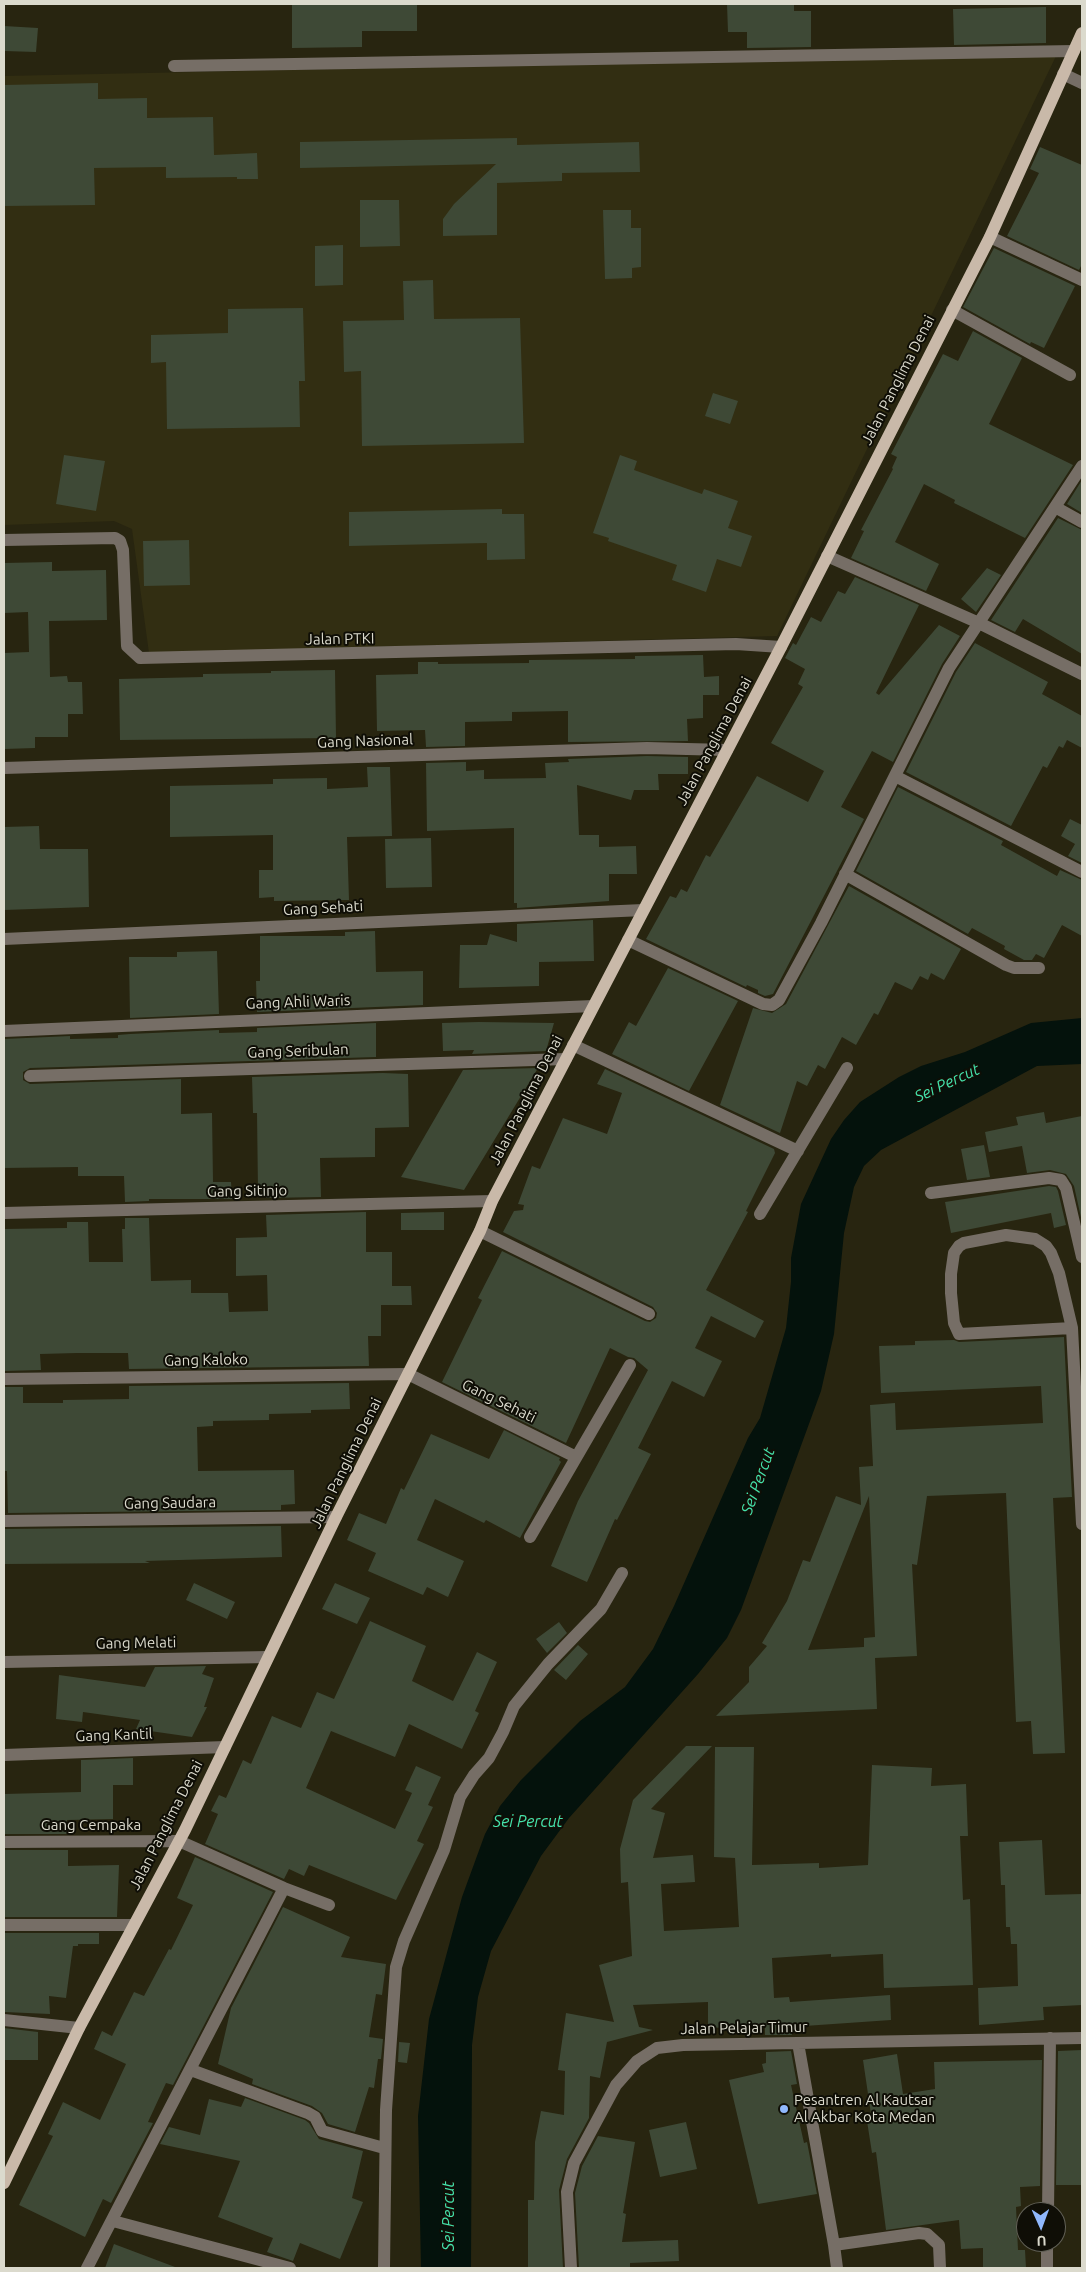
<!DOCTYPE html>
<style>
body{margin:0}
#map{position:relative;width:1086px;height:2272px;overflow:hidden;background:#282510;font-family:Ubuntu,sans-serif}
canvas{display:block}
.frame{position:absolute;inset:0;border:5px solid #dbdacd;pointer-events:none}
.north{position:absolute;left:1016px;top:2202px;width:50px;height:50px;box-sizing:border-box;background:#0f0e06;border:1px solid #616056;border-radius:50%;rotate:178deg;font-size:14px;font-weight:700;line-height:20px;text-align:center;color:#dbdacd}
.north::after{content:'';display:block;margin:auto;width:18px;height:22px;background:#90b8fd;clip-path:polygon(50% 0,100% 100%,50% 72%,0 100%)}
</style>
<div id="map">
<canvas width="1086" height="2272"></canvas>
<div class="frame"></div>
<div class="north">U</div>
</div>
<script>
const context = document.querySelector('canvas').getContext('2d');
context.lineJoin = 'round';
function fill(path, color) {
  context.fillStyle = color;
  context.fill(path, 'evenodd');
}
function poly(rows) {
  const path = new Path2D();
  for (const r of rows) {
    path.moveTo(r[0], r[1]);
    for (let i = 2; i < r.length; i += 2) path.lineTo(r[i], r[i + 1]);
  }
  return path;
}
function stroke(path, color, width, dash) {
  context.strokeStyle = color;
  context.lineWidth = width;
  context.lineCap = dash ? 'butt' : 'round';
  context.setLineDash(dash || []);
  context.stroke(path);
}
function drawText(font, color, halo, rows, align = 'center') {
  context.font = font + ' Ubuntu,sans-serif';
  context.lineWidth = 4;
  context.setLineDash([]);
  context.textBaseline = 'middle';
  context.strokeStyle = halo;
  context.fillStyle = color;
  for (const [text, x, y, turn = 0] of rows) {
    context.save();
    context.translate(x, y);
    context.rotate((+turn || 0) * Math.PI / 180);
    context.textAlign = isNaN(turn) ? turn : align;
    if (halo) context.strokeText(text, 0, 0);
    context.fillText(text, 0, 0);
    context.restore();
  }
}
fill(poly([
 [1057,54,777,636,149,653,132,529,114,521,4,525,4,76]
]), '#322e12');
fill(poly([
 [1082,1018,1082,1064,1037,1066,881,1150,864,1166,854,1187,844,1233,834,1334,821,1391,741,1610,727,1638,698,1674,569,1818,541,1856,491,1951,478,1997,472,2045,471,2268,421,2268,418,2116,429,2019,462,1897,485,1834,500,1806,521,1780,580,1721,625,1687,653,1649,674,1606,748,1438,760,1418,786,1328,791,1282,791,1258,801,1204,831,1139,844,1120,860,1102,899,1077,921,1066,965,1052,1031,1023]
]), '#04120c');
fill(poly([
 [292,4,417,4,417,31,362,31,362,47,292,48],
 [727,4,794,4,794,11,811,11,811,47,747,48,747,32,728,32],
 [1046,7,1046,43,954,45,953,9],
 [4,26,38,28,36,52,4,51],
 [98,83,98,99,147,98,147,118,213,117,214,155,257,153,258,179,237,179,237,177,166,178,166,167,94,168,95,205,4,206,4,85],
 [517,138,517,145,639,142,640,172,562,173,562,181,497,183,497,235,443,236,443,219,454,204,496,164,300,168,300,142],
 [1040,147,1082,165,1082,264,1079,270,1007,236,1039,173,1030,169],
 [360,200,399,200,400,246,360,247],
 [603,210,631,210,631,228,641,228,641,267,632,268,632,278,605,279],
 [343,245,343,285,315,286,315,246],
 [994,248,1075,286,1044,348,1031,342,1030,344,963,307],
 [433,280,434,319,520,318,524,443,362,446,361,371,344,372,343,321,404,320,403,281],
 [303,308,305,381,299,381,300,427,167,429,166,362,151,363,151,335,228,333,228,309],
 [973,331,1022,358,989,424,1073,465,1025,538,954,503,955,500,924,484,895,542,939,564,926,591,851,558,864,531,861,530,893,469,892,468,897,457,891,454,943,354,958,361],
 [713,393,738,401,730,424,705,416],
 [64,455,105,461,96,511,56,504],
 [620,455,637,461,634,470,702,494,704,489,738,501,728,528,752,536,741,567,717,559,706,592,672,580,677,565,608,541,609,538,593,533],
 [1082,480,1082,513,1067,504],
 [502,509,502,514,524,514,525,559,487,560,487,543,349,546,349,512],
 [1058,518,1082,530,1082,654,1023,619,1015,632,991,620],
 [189,540,190,585,144,586,143,541],
 [52,562,52,571,106,570,107,620,49,621,50,677,67,676,68,682,82,682,83,714,68,714,68,737,35,737,35,748,4,749,4,653,29,652,28,612,4,613,4,563],
 [987,568,1001,575,976,612,961,599],
 [855,577,919,605,876,693,879,695,939,625,960,636,942,664,893,762,872,751,841,807,864,819,773,994,765,996,758,993,758,990,747,985,746,987,646,939,670,896,676,898,681,889,687,892,706,855,710,857,757,776,808,802,824,771,771,743,803,687,798,684,805,669,785,658,793,643,796,645,811,617,821,622,838,591,845,594],
 [975,643,1048,682,1042,694,1082,716,1082,748,1067,740,1063,748,1059,746,1047,768,1043,766,1011,826,906,772,956,672],
 [703,655,704,677,719,676,719,695,703,695,703,718,687,719,688,741,568,742,568,711,512,712,512,721,465,722,465,746,426,747,425,730,377,731,376,675,418,674,418,662,438,662,438,664,529,663,529,660,635,659,635,656],
 [335,670,336,738,120,740,119,679,203,677,203,674,271,673,271,671],
 [647,756,688,757,688,774,658,774,659,790,634,790,631,800,577,785,579,835,599,835,599,847,636,846,637,874,609,874,609,901,517,908,517,903,514,903,514,828,427,831,426,763,466,762,466,771,484,770,484,779,546,778,545,763,569,762,568,759],
 [367,767,390,767,392,836,347,837,349,900,274,901,274,897,259,898,259,870,273,870,273,835,170,837,170,786,273,784,273,779,327,778,327,789,368,787],
 [898,787,1003,841,1001,845,1057,876,1060,870,1082,880,1082,936,1062,925,1044,958,1036,954,1032,960,1024,960,1004,949,1005,946,972,928,968,934,856,871],
 [1070,819,1082,825,1082,863,1068,856,1075,844,1061,836],
 [39,826,40,849,88,849,89,907,4,910,4,827],
 [431,838,432,887,386,888,385,839],
 [849,886,961,949,944,980,931,973,928,980,920,976,912,990,895,982,878,1015,874,1013,856,1045,842,1037,825,1069,818,1065,807,1086,797,1081,780,1133,720,1105,753,1008,772,1013,786,1004],
 [593,920,594,961,539,962,539,986,459,988,460,945,487,945,490,934,517,942,517,924],
 [375,931,376,972,423,971,423,1005,257,1012,256,981,260,981,260,936,345,936,345,932],
 [217,951,219,1014,130,1018,129,957,177,957,177,952],
 [668,968,738,1001,689,1091,612,1054,629,1022,636,1026],
 [376,1023,376,1057,30,1068,23,1072,23,1080,30,1084,181,1079,181,1114,212,1113,213,1182,231,1182,232,1199,149,1199,149,1201,125,1202,124,1176,78,1176,78,1167,4,1168,4,1039,70,1036,70,1039,118,1038,118,1035,130,1034,219,1030,219,1033,257,1032,257,1028],
 [442,1023,479,1022,554,1023,546,1051,472,1054,474,1050,443,1051],
 [538,1068,464,1190,401,1177,463,1070],
 [605,1069,774,1149,775,1153,746,1211,748,1212,706,1290,764,1321,755,1338,711,1316,695,1348,722,1361,704,1397,672,1381,638,1448,651,1454,617,1520,615,1519,587,1582,551,1566,578,1501,648,1370,634,1358,628,1357,610,1348,566,1443,442,1382,482,1300,478,1298,502,1251,645,1321,650,1322,656,1318,657,1313,653,1307,503,1232,514,1211,523,1210,524,1205,518,1204,532,1166,540,1169,563,1118,607,1134,622,1093,597,1084],
 [383,1073,408,1074,409,1127,375,1128,375,1157,320,1158,321,1197,266,1198,266,1191,258,1191,257,1113,253,1113,252,1077],
 [1044,1112,1046,1123,1082,1116,1082,1222,1074,1186,1066,1174,1050,1170,1027,1173,1022,1146,989,1152,985,1132,1018,1125,1016,1117],
 [984,1145,990,1177,967,1180,961,1149],
 [1049,1186,1056,1187,1058,1191,1066,1225,1054,1228,1051,1213,951,1233,945,1202],
 [366,1212,366,1252,392,1252,392,1286,411,1286,412,1305,381,1305,381,1336,368,1336,369,1366,129,1369,128,1353,77,1353,40,1354,41,1370,4,1371,4,1229,67,1228,67,1222,88,1222,89,1262,123,1262,122,1229,125,1229,125,1218,149,1218,151,1281,191,1280,191,1293,228,1293,229,1312,268,1311,267,1275,236,1276,236,1238,267,1237,266,1215],
 [444,1212,444,1230,401,1230,401,1213],
 [1064,1337,1072,1497,1053,1498,1065,1753,1033,1754,1031,1721,1016,1722,1006,1493,927,1496,917,1565,912,1564,917,1656,875,1658,877,1709,716,1716,749,1682,749,1667,767,1646,762,1643,787,1601,803,1560,810,1562,836,1496,861,1505,859,1467,873,1466,870,1405,895,1403,896,1430,1043,1423,1041,1386,881,1393,879,1346,915,1345,915,1341,954,1340,959,1342],
 [869,1496,875,1637,864,1638,864,1647,808,1650],
 [349,1383,350,1409,311,1410,311,1413,269,1414,269,1420,213,1421,213,1426,197,1427,198,1471,294,1470,295,1504,281,1505,281,1510,8,1513,7,1471,5,1471,4,1387,23,1387,23,1403,63,1403,63,1400,129,1399,129,1386],
 [504,1430,560,1458,559,1460,561,1462,520,1538,486,1520,484,1523,435,1499,417,1540,464,1561,448,1597,427,1587,423,1595,368,1571,376,1553,347,1540,359,1513,386,1524,401,1488,404,1490,431,1434,489,1459],
 [281,1526,282,1557,145,1561,150,1563,4,1564,4,1529],
 [194,1583,235,1602,227,1619,186,1600],
 [335,1583,370,1598,357,1624,322,1609],
 [370,1621,426,1646,412,1681,453,1701,477,1652,497,1662,475,1711,479,1713,462,1749,409,1724,395,1757,331,1731,306,1788,395,1829,412,1793,405,1790,416,1766,441,1777,428,1805,433,1807,417,1841,424,1844,396,1900,309,1865,304,1876,289,1869,284,1879,205,1844,218,1814,211,1811,219,1795,226,1798,243,1760,251,1764,272,1716,301,1728,317,1692,334,1699],
 [559,1622,567,1633,547,1653,536,1639],
 [578,1645,588,1654,566,1680,554,1670],
 [206,1666,202,1674,214,1678,204,1707,207,1707,192,1737,136,1729,140,1720,83,1712,82,1722,56,1719,59,1675,145,1687,155,1667],
 [686,1746,712,1746,651,1809,665,1813,653,1858,693,1855,695,1882,661,1884,664,1931,739,1927,735,1858,714,1857,715,1747,754,1747,752,1865,819,1863,819,1868,868,1865,872,1765,932,1768,931,1786,966,1784,968,1836,960,1836,963,1900,970,1899,973,1985,884,1988,883,1954,831,1957,831,1954,772,1958,774,1998,789,1997,790,2002,890,1995,891,2020,790,2027,792,2035,765,2035,765,2026,708,2028,708,2002,633,2005,639,2027,653,2030,607,2042,600,2078,590,2076,589,2118,567,2159,559,2190,563,2268,528,2268,528,2200,534,2200,535,2142,541,2111,564,2115,565,2071,558,2070,566,2013,614,2022,599,1965,632,1956,628,1882,621,1883,620,1849,633,1800],
 [133,1758,133,1785,113,1785,113,1819,67,1820,68,1834,4,1834,4,1794,81,1792,81,1760],
 [1042,1840,1045,1895,1082,1894,1082,2005,1043,2007,1044,2020,979,2025,978,1988,1018,1986,1017,1944,1011,1944,1010,1927,1006,1927,1005,1885,1001,1885,999,1842],
 [4,1850,68,1850,68,1866,119,1865,117,1917,4,1917],
 [195,1857,273,1892,173,2085,166,2083,148,2122,153,2123,111,2203,103,2199,85,2237,19,2205,53,2136,48,2134,63,2102,100,2120,126,2064,94,2049,102,2031,112,2036,134,1992,144,1996,169,1949,171,1950,193,1905,177,1898],
 [283,1907,350,1937,341,1957,386,1964,382,1995,376,1994,369,2037,383,2039,381,2059,378,2059,374,2088,369,2087,355,2132,328,2124,322,2113,312,2106,252,2084,253,2079,218,2064,231,2008],
 [4,1933,99,1933,99,1944,78,1944,78,1946,73,1946,66,1998,49,1996,50,2014,4,2012],
 [4,2028,38,2032,38,2060,4,2060],
 [399,2042,410,2043,407,2063,398,2062],
 [1082,2050,1082,2185,1056,2185,1058,2051],
 [791,2051,797,2084,791,2085,804,2143,807,2142,817,2194,758,2204,729,2080,764,2072,762,2064,766,2063,766,2052],
 [897,2054,903,2094,935,2089,934,2062,1042,2060,1040,2186,1020,2187,1021,2206,1016,2207,1018,2250,1025,2250,1026,2268,983,2268,983,2248,961,2249,959,2220,886,2230,876,2152,872,2153,867,2121,872,2121,863,2060],
 [245,2098,305,2120,309,2123,319,2139,363,2151,352,2198,363,2202,340,2259,300,2243,293,2261,267,2252,273,2238,218,2217,240,2161,160,2144,169,2127,200,2135,209,2099,241,2107],
 [686,2122,697,2169,660,2177,649,2130],
 [598,2136,635,2142,623,2213,626,2214,622,2242,678,2240,679,2261,630,2263,630,2268,579,2268,575,2193,582,2166],
 [114,2244,175,2267,175,2268,105,2268]
]), '#3e4936');
stroke(poly([
 [174,66,1074,51],
 [1063,74,1082,83],
 [990,237,1082,280],
 [952,310,1070,375],
 [1055,507,1082,522],
 [4,540,115,538,120,541,123,550,127,646,140,658,736,644,781,647],
 [827,556,979,623,1082,674],
 [4,768,647,748,727,750],
 [895,776,1082,872],
 [845,874,1006,965,1014,968,1039,968],
 [4,939,643,910],
 [628,940,763,1004,772,1005,779,1000,821,923,949,668,1082,466],
 [4,1031,593,1006],
 [573,1045,798,1151],
 [30,1076,566,1059],
 [931,1193,1049,1178,1061,1180,1066,1188,1082,1257],
 [4,1213,492,1201],
 [760,1214,847,1068],
 [480,1231,649,1314],
 [1072,1328,959,1334,954,1323,951,1293,951,1274,954,1253,959,1246,964,1243,1006,1235,1035,1239,1046,1246,1051,1253,1059,1273,1072,1328,1082,1524],
 [4,1379,408,1374,576,1457],
 [4,1521,336,1517],
 [530,1537,630,1365],
 [4,1662,268,1657],
 [4,1755,225,1747],
 [4,1842,179,1841,284,1888,329,1905],
 [4,1925,132,1925],
 [4,2020,79,2028],
 [798,2043,834,2245,919,2233,927,2234,939,2245,940,2268],
 [191,2070,308,2113,315,2117,322,2131,384,2148],
 [1048,2212,1050,2038],
 [113,2221,290,2268],
 [834,2245,837,2268],
 [87,2268,284,1888],
 [384,2268,386,2110,396,1967,404,1941,444,1850,460,1797,474,1775,489,1758,503,1732,514,1706,548,1664,601,1609,622,1573],
 [571,2268,567,2192,574,2163,616,2085,637,2061,657,2048,683,2045,1082,2038],
 [1047,2268,1047,2242]
]), '#766e66', 12);
stroke(poly([
 [4,2183,79,2028,185,1830,336,1517,480,1231,492,1201,781,647,990,237,1082,33]
]), '#c9b9a9', 12);
for (const [x, y, r, color] of [
 [784,2109,5,"#90b8fd"]
]) {
  const dot = new Path2D();
  dot.arc(x, y, r, 0, 2 * Math.PI);
  context.fillStyle = color;
  context.fill(dot);
  stroke(dot, '#0f0e06', 2);
}
drawText('15px', '#dbdacd', '#0f0e06', [
 ["Jalan Panglima Denai",898,380,-63],
 ["Jalan PTKI",340,639,-1],
 ["Gang Nasional",365,741,-2],
 ["Jalan Panglima Denai",714,741,-62],
 ["Gang Sehati",323,908,-3],
 ["Gang Ahli Waris",298,1002,-2],
 ["Gang Seribulan",298,1051,-2],
 ["Jalan Panglima Denai",526,1100,-63],
 ["Gang Sitinjo",247,1191,-1],
 ["Gang Kaloko",206,1360,-1],
 ["Gang Sehati",499,1401,26],
 ["Jalan Panglima Denai",346,1463,-64],
 ["Gang Saudara",170,1503,-1],
 ["Gang Melati",136,1643,-1],
 ["Gang Kantil",114,1735,-2],
 ["Gang Cempaka",91,1825],
 ["Jalan Panglima Denai",166,1825,-63],
 ["Jalan Pelajar Timur",744,2028,-1]
]);
drawText('15px', '#dbdacd', '#0f0e06', [
 ["Pesantren Al Kautsar",794,2100],
 ["Al Akbar Kota Medan",794,2117]
], 'left');
drawText('italic 16px', '#45e2ab', '#0f0e06', [
 ["Sei Percut",947,1083,-25],
 ["Sei Percut",758,1481,-70],
 ["Sei Percut",528,1822],
 ["Sei Percut",449,2216,-90]
]);
</script>
